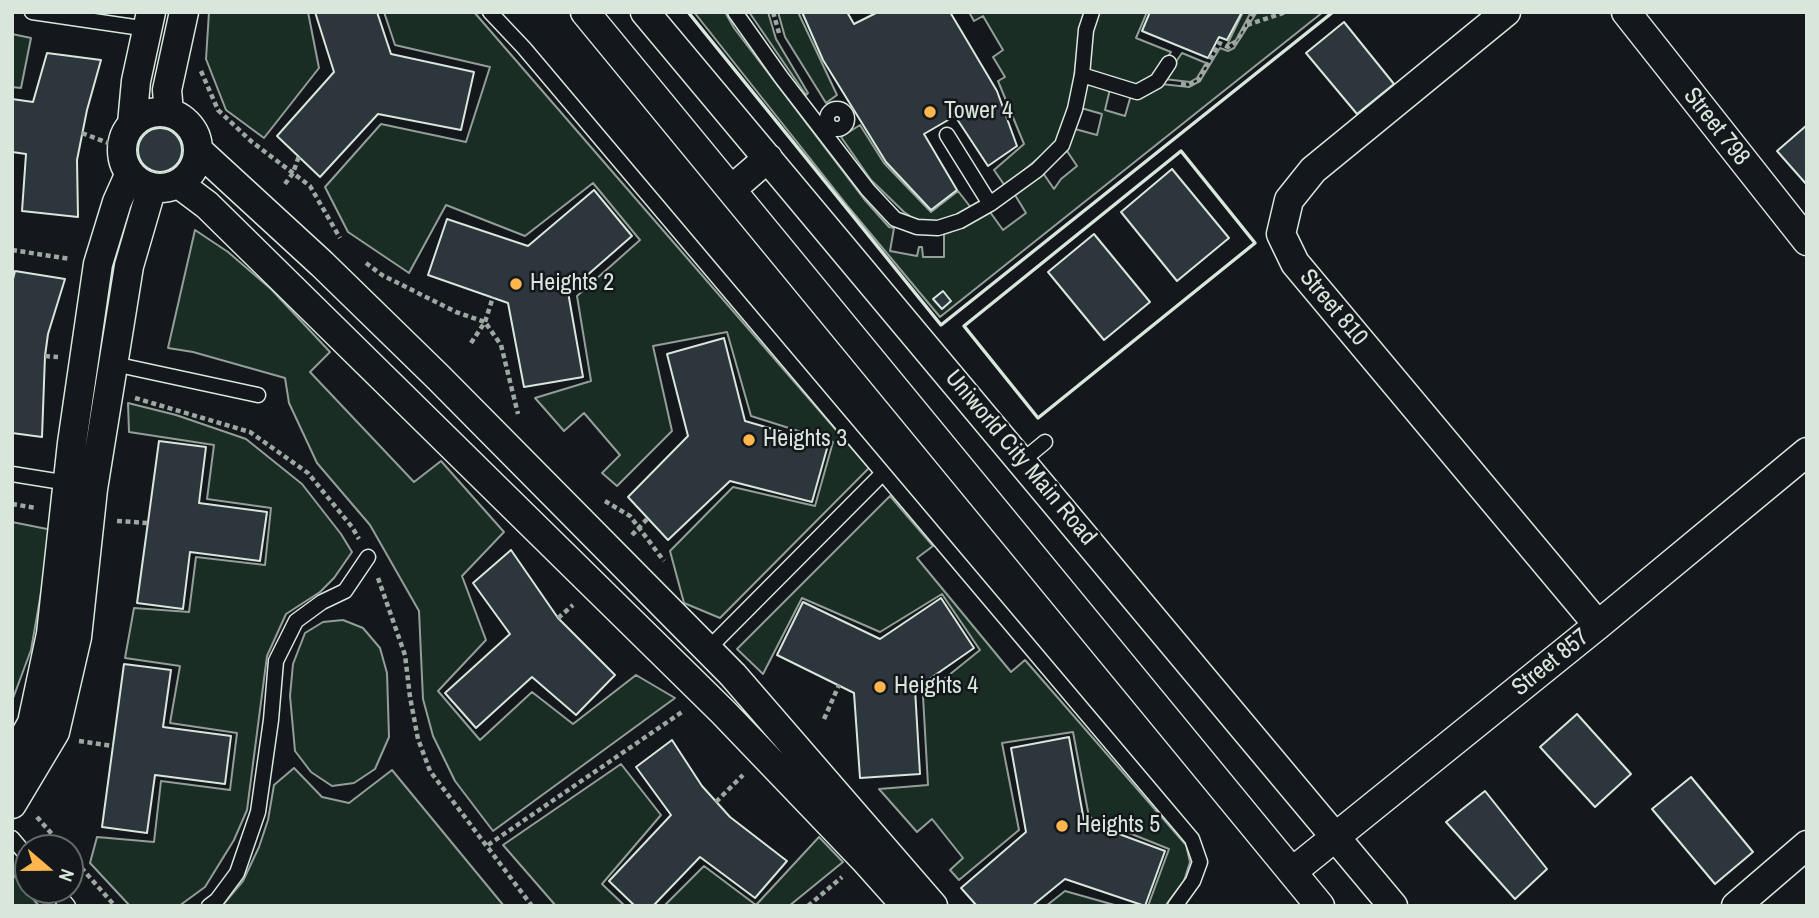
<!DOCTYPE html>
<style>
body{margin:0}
#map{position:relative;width:1819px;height:918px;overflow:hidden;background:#14181c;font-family:"Archivo Narrow",sans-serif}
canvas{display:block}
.frame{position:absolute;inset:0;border:14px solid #d8e6dc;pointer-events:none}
.north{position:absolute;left:14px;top:834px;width:70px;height:70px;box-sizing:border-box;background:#14181c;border:2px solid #626a69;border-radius:50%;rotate:110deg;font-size:19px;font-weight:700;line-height:28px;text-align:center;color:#d8e6dc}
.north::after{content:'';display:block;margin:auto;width:24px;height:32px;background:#ffb74d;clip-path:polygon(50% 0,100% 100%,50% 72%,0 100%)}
</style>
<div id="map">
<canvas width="1819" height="918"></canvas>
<div class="frame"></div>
<div class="north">N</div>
</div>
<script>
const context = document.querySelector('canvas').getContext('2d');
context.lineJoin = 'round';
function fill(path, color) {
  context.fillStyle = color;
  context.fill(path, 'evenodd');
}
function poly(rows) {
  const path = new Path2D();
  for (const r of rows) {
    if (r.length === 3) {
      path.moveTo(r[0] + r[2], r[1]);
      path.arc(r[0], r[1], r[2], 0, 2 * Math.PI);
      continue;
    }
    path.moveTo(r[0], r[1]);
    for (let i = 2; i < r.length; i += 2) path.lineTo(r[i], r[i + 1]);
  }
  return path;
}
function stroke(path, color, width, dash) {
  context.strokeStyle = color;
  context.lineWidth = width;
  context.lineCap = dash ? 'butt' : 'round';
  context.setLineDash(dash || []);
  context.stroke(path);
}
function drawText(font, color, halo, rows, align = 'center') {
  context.font = font + ' "Archivo Narrow",sans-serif';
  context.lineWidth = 5;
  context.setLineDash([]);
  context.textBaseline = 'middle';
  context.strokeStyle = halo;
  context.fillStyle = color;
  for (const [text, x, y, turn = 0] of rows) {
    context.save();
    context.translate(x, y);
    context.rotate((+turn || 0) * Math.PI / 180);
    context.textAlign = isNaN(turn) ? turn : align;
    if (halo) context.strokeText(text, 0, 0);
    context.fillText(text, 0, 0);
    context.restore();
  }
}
const green = poly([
 [209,12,308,12,319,68,264,138,226,110,206,59,209,12],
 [384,12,474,12,869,468,720,618,684,603,670,551,733,487,815,506,833,442,751,416,727,332,653,346,672,431,617,486,602,473,620,455,584,413,564,431,535,398,591,381,577,296,640,240,593,183,525,236,446,205,409,273,348,232,325,187,381,124,466,142,490,67,395,45,384,12],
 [694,12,725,12,734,28,864,199,889,227,894,228,890,251,917,256,919,247,922,247,923,257,944,257,944,234,961,228,990,212,1003,230,1026,213,1015,195,1043,173,1054,189,1061,179,1077,166,1067,151,1075,129,1097,135,1102,114,1081,108,1086,81,1110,89,1105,110,1125,116,1131,95,1161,84,1189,87,1200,81,1220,48,1228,51,1234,48,1257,12,1323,12,940,317,850,209,694,12],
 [749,12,768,12,776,39,808,93,806,95,749,12],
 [778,12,798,12,837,95,826,103,785,37,778,12],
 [969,12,1085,12,1080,25,1071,106,1059,141,1005,186,994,170,1024,144,998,81,1005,77,993,57,1003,50,983,16,974,21,969,12],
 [1097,12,1147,12,1136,38,1171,52,1155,77,1137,87,1086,72,1091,30,1097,12],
 [1243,12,1251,12,1236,40,1227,45,1243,12],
 [12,34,31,38,21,88,12,87,12,34],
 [1182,53,1206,63,1197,78,1190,82,1164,79,1182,53],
 [860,125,884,163,931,212,958,191,972,209,936,222,920,223,904,212,871,180,841,137,860,125],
 [195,230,228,252,271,289,330,352,310,372,414,482,441,461,504,532,462,576,486,640,438,691,480,740,532,692,573,724,636,675,675,698,493,831,455,781,433,736,423,699,419,611,370,525,317,463,289,403,285,378,193,352,168,348,195,230],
 [128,403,176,415,246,439,302,484,341,534,352,552,334,578,320,592,286,614,267,656,247,810,234,840,205,887,179,906,130,906,90,863,97,837,154,842,161,781,230,790,237,733,170,723,180,666,125,658,134,608,189,612,196,557,265,565,271,508,207,499,214,445,129,432,128,403],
 [890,496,933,546,917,558,1011,672,1025,660,1186,845,1190,862,1184,881,1165,906,1148,906,1169,849,1089,817,1073,732,1002,743,1019,830,959,880,950,870,963,858,932,819,917,832,879,789,928,785,923,696,980,650,942,594,880,632,802,598,763,674,737,649,890,496],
 [12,522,52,530,31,650,12,701,12,522],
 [343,620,363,628,380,648,387,673,389,737,375,769,354,783,332,786,311,772,295,751,290,696,293,664,305,633,323,622,343,620],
 [621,764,661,815,602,884,625,906,556,906,503,845,621,764],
 [294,768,322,797,349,803,392,770,504,906,222,906,243,881,259,847,268,820,274,785,294,768],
 [819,837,843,862,789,906,664,906,704,866,756,905,819,837],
 [12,873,39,906,12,906,12,873],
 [1065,891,1118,906,1046,906,1065,891]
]);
fill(green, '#1a2d24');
stroke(green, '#939e99', 2);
const building = poly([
 [315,12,377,12,391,54,474,72,461,130,378,114,320,177,277,136,334,72,315,12],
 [802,12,847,12,854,24,878,12,950,12,997,91,1017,146,988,166,955,116,924,134,957,190,931,210,886,162,823,60,802,12],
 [1150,12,1242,12,1227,40,1219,37,1208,58,1142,31,1150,12],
 [1344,22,1394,84,1357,114,1306,53,1344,22],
 [47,53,101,60,87,110,77,160,78,217,22,211,26,154,12,152,12,99,33,102,47,53],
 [1807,125,1807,185,1777,151,1807,125],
 [160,150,22],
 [1172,169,1229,238,1177,281,1121,212,1172,169],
 [594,190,632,236,568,292,583,377,524,387,508,303,428,275,447,219,528,246,594,190],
 [1094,234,1150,302,1104,340,1048,272,1094,234],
 [15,271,65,279,48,334,45,356,42,437,12,433,12,283,15,271],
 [943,291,951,301,942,309,933,299,943,291],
 [724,338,745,421,828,445,812,502,730,481,668,540,628,497,688,436,667,354,724,338],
 [159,441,206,447,199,503,267,512,260,561,190,552,183,609,137,603,159,441],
 [511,550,558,618,615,675,576,715,532,677,476,728,445,693,510,634,473,583,511,550],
 [941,598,974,648,915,689,920,774,860,778,854,693,777,655,803,602,880,639,941,598],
 [124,664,171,670,163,727,231,736,225,784,155,775,147,833,102,827,124,664],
 [1577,714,1631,774,1595,807,1540,747,1577,714],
 [1069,737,1084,821,1165,851,1145,906,1065,879,1032,906,977,906,961,888,1026,832,1011,748,1069,737],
 [672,740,702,786,730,817,787,861,755,898,700,857,653,906,635,906,609,881,671,815,636,767,672,740],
 [1691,777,1753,852,1715,884,1652,809,1691,777],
 [1485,791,1547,869,1515,899,1446,822,1485,791]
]);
fill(building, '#2c363c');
stroke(building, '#d8e6dc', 2);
const lane = poly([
 [32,12,148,29],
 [490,12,524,48,1192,839,1200,862,1193,881,1175,906],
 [735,12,781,77,868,190,895,219,917,227,938,228,960,221,990,204,1037,170,1062,145,1075,109,1082,75,1086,30,1092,12],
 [1082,75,1137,92,1157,81,1169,63],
 [837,119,10],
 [947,135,990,204],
 [114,364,258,395],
 [1022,461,1045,442],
 [12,474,68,483],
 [707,650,883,473],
 [12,838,28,857],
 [55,890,68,906],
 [209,906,217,900,237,873,258,812,271,720,276,661,296,621,322,602,345,591,368,557]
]);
const street = poly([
 [585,12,1320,906],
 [645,12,1393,906],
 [1506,12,1313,170,1289,200,1281,234,1295,263,1598,625],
 [1626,12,1807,241],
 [160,150,38],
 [169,112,167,90,184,12],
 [132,124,136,81,151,12],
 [199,151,322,264,438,377,733,675,933,906],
 [179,184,207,205,724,713,864,859,906,906],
 [732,189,768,158],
 [12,759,32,723,51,634,72,443,98,264,117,202,130,173],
 [12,804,55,732,77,637,93,489,129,266,152,187],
 [1292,872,1598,625,1807,452],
 [1736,906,1807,845]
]);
stroke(lane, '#d8e6dc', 17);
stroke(street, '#d8e6dc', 31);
stroke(poly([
 [773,12,779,33],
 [1247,25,1286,12],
 [201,71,218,110,252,142,310,186,340,238],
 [1181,84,1189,85,1199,80,1219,43,1228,47,1237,41,1254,12],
 [845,113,853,109],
 [82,133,111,144],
 [285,184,293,173,299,156],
 [12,250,70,259],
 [366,263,382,275,456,312,485,322,501,345,518,414],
 [471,343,485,322,493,297],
 [45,356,58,357],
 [135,398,250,432,308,473,352,527,359,539],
 [605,501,630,516,664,561],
 [12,504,36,508],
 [117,521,148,523],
 [632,535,648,518],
 [378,578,405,655,410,697,418,739,430,771,532,906],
 [558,618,573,605],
 [824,719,839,685],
 [79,741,113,746],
 [716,802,743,775],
 [37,817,64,848],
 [488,845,682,712],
 [70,855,115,906],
 [808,906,842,877]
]), '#9da8a2', 4.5, [5, 3.5]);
stroke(lane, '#14181c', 14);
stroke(street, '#14181c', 28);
stroke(poly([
 [688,12,941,325,1333,12],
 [1181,151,1255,243,1038,418,964,326,1181,151]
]), '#d8e6dc', 3.5);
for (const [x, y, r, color] of [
 [930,112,7,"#ffb74d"],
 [516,284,7,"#ffb74d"],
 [749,440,7,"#ffb74d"],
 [880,687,7,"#ffb74d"],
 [1062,826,7,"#ffb74d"]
]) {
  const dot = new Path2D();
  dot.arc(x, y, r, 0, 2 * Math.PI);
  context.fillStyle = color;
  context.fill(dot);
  stroke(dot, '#14181c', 2.5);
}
drawText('24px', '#d8e6dc', '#14181c', [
 ["Tower 4",944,112],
 ["Heights 2",530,284],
 ["Heights 3",763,440],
 ["Heights 4",894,687],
 ["Heights 5",1076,826]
], 'left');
drawText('24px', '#d8e6dc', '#14181c', [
 ["Street 798",1716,127,52],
 ["Street 810",1333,308,50],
 ["Uniworld City Main Road",1020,458,50],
 ["Street 857",1551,663,-39]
]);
</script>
